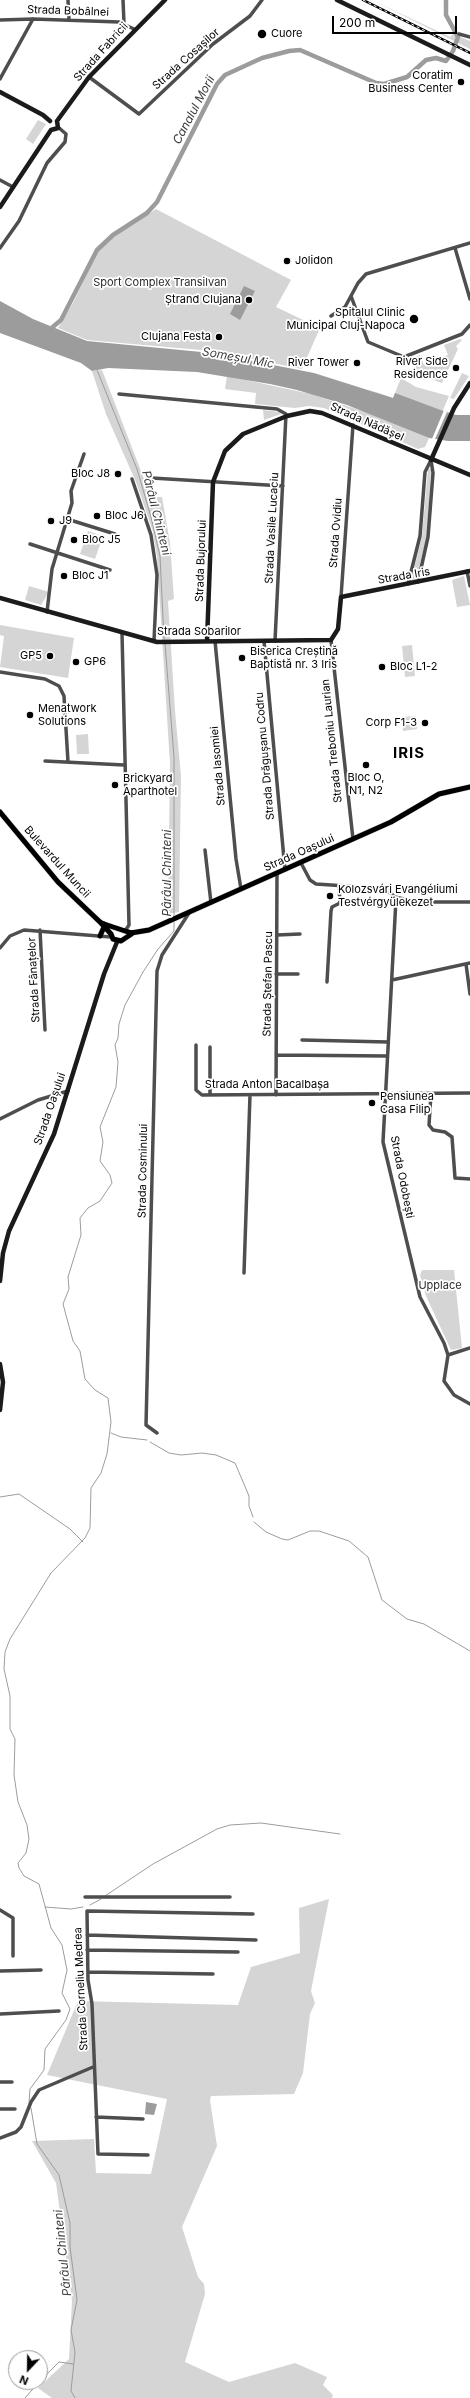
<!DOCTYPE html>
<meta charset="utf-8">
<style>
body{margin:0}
#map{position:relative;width:470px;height:2398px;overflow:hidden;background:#fff;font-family:Inter,sans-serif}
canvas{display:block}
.north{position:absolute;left:8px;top:2350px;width:40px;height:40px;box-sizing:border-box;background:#fff;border:1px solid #999;border-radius:50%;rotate:202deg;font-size:11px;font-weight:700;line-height:16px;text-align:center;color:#000}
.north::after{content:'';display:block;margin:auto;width:14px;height:18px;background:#000;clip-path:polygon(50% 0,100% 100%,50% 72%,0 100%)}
.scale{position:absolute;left:332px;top:16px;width:125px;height:18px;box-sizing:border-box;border:2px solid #000;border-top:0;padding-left:5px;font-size:12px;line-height:14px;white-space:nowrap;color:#000;-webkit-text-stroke:3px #fff;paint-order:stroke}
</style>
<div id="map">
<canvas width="470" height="2398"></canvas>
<div class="north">N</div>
<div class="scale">200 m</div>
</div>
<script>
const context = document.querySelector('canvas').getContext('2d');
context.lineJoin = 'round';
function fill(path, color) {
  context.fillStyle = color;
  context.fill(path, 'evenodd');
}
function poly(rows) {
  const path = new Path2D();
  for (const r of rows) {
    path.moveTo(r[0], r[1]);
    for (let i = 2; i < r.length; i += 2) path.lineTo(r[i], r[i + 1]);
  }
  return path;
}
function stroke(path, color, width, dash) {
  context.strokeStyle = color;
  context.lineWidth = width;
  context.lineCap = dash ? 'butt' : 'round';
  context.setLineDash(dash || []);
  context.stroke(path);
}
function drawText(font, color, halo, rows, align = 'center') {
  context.font = font + ' Inter,sans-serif';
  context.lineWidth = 3.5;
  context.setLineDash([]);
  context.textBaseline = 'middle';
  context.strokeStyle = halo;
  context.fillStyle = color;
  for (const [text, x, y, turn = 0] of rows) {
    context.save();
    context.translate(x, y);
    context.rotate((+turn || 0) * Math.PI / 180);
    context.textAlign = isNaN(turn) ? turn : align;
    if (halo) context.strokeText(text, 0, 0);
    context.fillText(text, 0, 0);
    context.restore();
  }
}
fill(poly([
 [372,0,450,37,453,34,470,41,470,49],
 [38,120,46,124,33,144,26,139],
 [156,209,291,280,276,307,320,328,302,369,212,351,87,340,58,328,73,303,97,253,110,239],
 [460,339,462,340,456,346,458,349,442,383,413,373,416,369,414,362,410,359,420,355,424,365,448,355,444,345],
 [102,370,151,497,162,497,170,543,174,599,168,601,175,711,181,776,179,912,168,914,170,764,157,557,153,532,136,482,106,414,92,371],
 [462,373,469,376,454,399,450,398],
 [227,376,311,394,368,413,429,438,425,447,418,449,324,408,309,406,295,408,255,404,256,393,225,389],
 [401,378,416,387,449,396,443,410,460,416,450,422,367,389,393,398],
 [263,410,279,412,281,414,264,420],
 [428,469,431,469,427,536,416,580,411,581,422,536],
 [88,531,103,536,95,559,80,554],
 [464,576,470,605,457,607,452,580],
 [29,586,49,592,41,605,25,600],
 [0,625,74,638,68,678,0,667,4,636,0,635],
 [412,645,415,676,405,677,402,646],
 [416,716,417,729,403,731,402,717],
 [88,734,89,754,77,754,76,735],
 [422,1270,454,1270,462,1348,451,1350,426,1296,420,1275],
 [329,1899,311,1991,315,2003,310,2014,303,2073,294,2094,211,2096,210,2100,217,2146,182,2227,198,2277,204,2284,205,2294,185,2362,229,2382,295,2363,327,2377,323,2385,333,2395,332,2398,52,2398,38,2388,69,2359,72,2301,56,2183,32,2141,94,2139,96,2173,151,2174,167,2099,47,2075,78,2001,238,2005,251,1967,300,1953,299,1908]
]), '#d5d5d5');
fill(poly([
 [244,286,255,291,240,320,230,314],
 [0,301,33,319,87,341,212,353,314,373,393,398,395,393,454,415,470,415,470,441,448,441,429,438,347,405,297,390,270,384,197,372,108,368,92,371,81,363,0,333],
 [146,2102,157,2104,154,2115,145,2114]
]), '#9c9c9c');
fill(poly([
 [444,410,447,412,435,439,432,439]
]), '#fff');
stroke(poly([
 [97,370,137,469,151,517,160,556,164,639],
 [165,644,174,757,174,917],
 [111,1433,121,1437,147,1440],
 [150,1442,169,1453,181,1455,202,1453,216,1455,235,1463,249,1496,249,1506,253,1517],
 [0,1497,19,1494,70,1529,83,1542],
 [254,1522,266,1532,282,1539,288,1540,310,1531,319,1531,349,1541,368,1557,382,1600,407,1619,424,1624,470,1651],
 [105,1896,153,1864,217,1829,230,1825,261,1823,340,1834],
 [90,1905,101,1899],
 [45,1907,71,1909,83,1907],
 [29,2103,30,2089,44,2070,45,2049,66,2020,70,2009,62,1993,67,1970,62,1945,51,1928,39,1884,24,1876,19,1868,18,1863,26,1853,29,1839,27,1825,18,1802,14,1775,15,1739,10,1729,10,1696,4,1669,5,1652,10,1639,51,1573,85,1538,90,1528,91,1488,101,1473,107,1454,111,1422,108,1398,95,1390,85,1379,80,1351,73,1341,63,1304,69,1289,68,1277,81,1235,80,1218,88,1208,100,1201,112,1183,110,1175,100,1161,103,1142,100,1127,116,1087,118,1062,115,1045,118,1038,119,1024,125,1005,143,972,158,949,174,931,174,922],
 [31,2108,37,2144,59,2175,70,2223,70,2247,77,2300,71,2330,75,2352,71,2391,75,2398],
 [40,2381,59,2362,73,2364],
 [25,2398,39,2382]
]), '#9c9c9c', 1);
stroke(poly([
 [48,331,61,320,97,250,113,235,147,213,157,202,217,84,225,75,262,58,289,51,300,50,376,83,384,84,407,77,426,60,436,58,446,61,453,51,458,37,446,15,446,0]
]), '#9c9c9c', 4.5);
const primary = poly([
 [0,812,58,882,101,923,111,934,113,939,121,941,133,933],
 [101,923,131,933,149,930,391,822,439,794,470,787],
 [100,936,104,927]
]);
stroke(primary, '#dbdbdb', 6);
stroke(poly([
 [68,0,69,20],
 [123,0,124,23],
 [0,20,33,19,119,22,134,29],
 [459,34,470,37],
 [89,77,139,114,213,44,250,16,262,0],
 [0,79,33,19],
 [0,180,13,187],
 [0,248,19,221,47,163,65,142,66,134,58,127],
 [455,248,470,299],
 [351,296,368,342,404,357,462,334,470,325],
 [331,316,345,307,358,283,366,274,470,243],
 [119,394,277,409,286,414,275,641],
 [152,478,283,486],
 [132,479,151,535,157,575,154,641],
 [67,519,115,534],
 [30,544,110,570],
 [467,571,470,586],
 [418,582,428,537,433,473,431,460],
 [408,584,420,536,425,472,431,460],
 [341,597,353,425],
 [47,612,52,569,72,503,71,491,84,454],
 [122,633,129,925,125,931],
 [331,640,353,839],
 [215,641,236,859,241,889],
 [264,641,285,870],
 [0,672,45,679,59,686,64,696,68,762],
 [45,761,124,765],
 [205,850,211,903],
 [301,863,310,880,316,884,376,888,391,893,396,899,383,1142,420,1297,444,1343,448,1355,444,1381,454,1395,470,1404],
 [395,897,417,902,470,902],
 [40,930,45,1030],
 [277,935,300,934],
 [0,948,10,936,24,930,111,937],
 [466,964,470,994],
 [276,974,298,974],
 [392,980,470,963],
 [327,982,331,911,332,907,340,903,339,886],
 [302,1040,388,1042],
 [196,1045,196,1090,202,1095,470,1093],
 [276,1055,387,1056],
 [431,1094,429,1125,433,1130,445,1132,452,1137,455,1178,470,1179],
 [210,1095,210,1047],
 [276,1095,277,873],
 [0,1119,38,1100,68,1091],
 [244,1273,250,1095],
 [448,1355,470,1348],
 [157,1433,146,1425,157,971,162,955,189,913],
 [85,1897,230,1897],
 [0,1910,13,1918,13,1956],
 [87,1935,256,1940],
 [87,1950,238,1952],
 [0,1971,41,1970],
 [88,1972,213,1974],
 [0,2014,59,2011],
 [0,2082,12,2082],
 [0,2109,15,2109],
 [96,2117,143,2119],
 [0,2138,16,2132,21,2127,31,2102,39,2090,93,2067],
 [148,2155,98,2154,92,2004,88,1980,87,1911,253,1914]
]), '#4e4e4e', 3.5);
stroke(poly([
 [337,0,470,65],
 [0,92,43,115,50,121],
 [57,121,89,77,165,0],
 [51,130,58,128,57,121],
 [0,207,51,130],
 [431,460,454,408,470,383],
 [0,598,157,642,331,640,338,629,341,597,470,571],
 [207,641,213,482,225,451,243,434,287,416,310,411,322,413,470,475],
 [0,1281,3,1253,9,1231,54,1134,104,974,117,942],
 [0,1364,3,1382,0,1410]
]), '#1b1b1b', 4.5);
stroke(primary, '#000', 5);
stroke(poly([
 [0,811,59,881,98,919,115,927,137,932,153,928,401,816,436,794,470,786]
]), '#000', 1);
const rail = poly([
 [363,0,470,53]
]);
stroke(rail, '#000', 2.5);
stroke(rail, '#fff', 1, [3]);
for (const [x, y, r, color] of [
 [262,34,5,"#000"],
 [461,82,4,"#000"],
 [287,261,4,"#000"],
 [249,300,4,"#000"],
 [414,319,5,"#000"],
 [219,337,4,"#000"],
 [357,363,4,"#000"],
 [456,368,4,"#000"],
 [118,474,4,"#000"],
 [97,516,4,"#000"],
 [51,521,4,"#000"],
 [74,540,4,"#000"],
 [64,576,4,"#000"],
 [50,656,4,"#000"],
 [242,658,4,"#000"],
 [76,662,4,"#000"],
 [382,667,4,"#000"],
 [30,715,4,"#000"],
 [425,723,4,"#000"],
 [366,765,4,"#000"],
 [115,785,4,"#000"],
 [330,896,4,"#000"],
 [372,1103,4,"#000"]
]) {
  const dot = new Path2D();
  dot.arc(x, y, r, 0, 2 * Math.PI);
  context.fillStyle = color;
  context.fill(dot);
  stroke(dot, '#fff', 1.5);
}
drawText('11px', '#000', '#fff', [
 ["Strada Bobâlnei",68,11,2],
 ["Strada Fabricii",101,52,-48],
 ["Strada Cosașilor",186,59,-42],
 ["Strada Nădășel",367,422,24],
 ["Strada Vasile Lucaciu",272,528,-87],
 ["Strada Ovidiu",336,533,-86],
 ["Strada Bujorului",201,561,-88],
 ["Strada Iris",404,576,-10],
 ["Strada Sobarilor",199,632],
 ["Strada Treboniu Laurian",332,741,-96],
 ["Strada Drăgușanu Codru",265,756,-95],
 ["Strada Iasomiei",218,766,-95],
 ["Strada Oașului",299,853,-24],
 ["Bulevardul Muncii",57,862,48],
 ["Strada Fânațelor",34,980,-93],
 ["Strada Ștefan Pascu",268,984,-89],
 ["Strada Anton Bacalbașa",267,1085],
 ["Strada Oașului",50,1109,-71],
 ["Strada Cosminului",143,1171,-89],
 ["Strada Odobești",402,1177,79],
 ["Strada Corneliu Medrea",81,1989,-93]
]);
drawText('11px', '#000', '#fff', [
 ["Cuore",271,34],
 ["Coratim",453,76,"right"],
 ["Business Center",453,89,"right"],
 ["Jolidon",295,261],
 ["Ștrand Clujana",241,300,"right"],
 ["Spitalul Clinic",405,313,"right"],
 ["Municipal Cluj-Napoca",405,326,"right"],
 ["Clujana Festa",211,337,"right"],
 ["River Side",448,362,"right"],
 ["Residence",448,375,"right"],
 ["River Tower",349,363,"right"],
 ["Bloc J8",110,474,"right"],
 ["Bloc J6",105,516],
 ["J9",59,521],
 ["Bloc J5",82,540],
 ["Bloc J1",72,576],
 ["Biserica Creștină",250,652],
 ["Baptistă nr. 3 Iris",250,665],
 ["GP5",42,656,"right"],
 ["GP6",84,662],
 ["Bloc L1-2",390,667],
 ["Menatwork",38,709],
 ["Solutions",38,722],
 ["Corp F1-3",417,723,"right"],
 ["Bloc O,",366,778,"center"],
 ["N1, N2",366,791,"center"],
 ["Brickyard",123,779],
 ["Aparthotel",123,792],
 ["Kolozsvári Evangéliumi",338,890],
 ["Testvérgyülekezet",338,903],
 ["Pensiunea",380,1097],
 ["Casa Filip",380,1110]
], 'left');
drawText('11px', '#2c2c2c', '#fff', [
 ["Sport Complex Transilvan",160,283],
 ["Upplace",440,1286]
]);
drawText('italic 12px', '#3d3d3d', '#fff', [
 ["Canalul Morii",194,110,-62],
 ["Someșul Mic",238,358,10],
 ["Pârâul Chinteni",156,513,76],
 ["Pârâul Chinteni",167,873,-90],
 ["Pârâul Chinteni",63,2253,-96]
]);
context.letterSpacing = '1px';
drawText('bold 15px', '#000', '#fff', [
 ["IRIS",409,753]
]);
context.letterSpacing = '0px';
</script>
